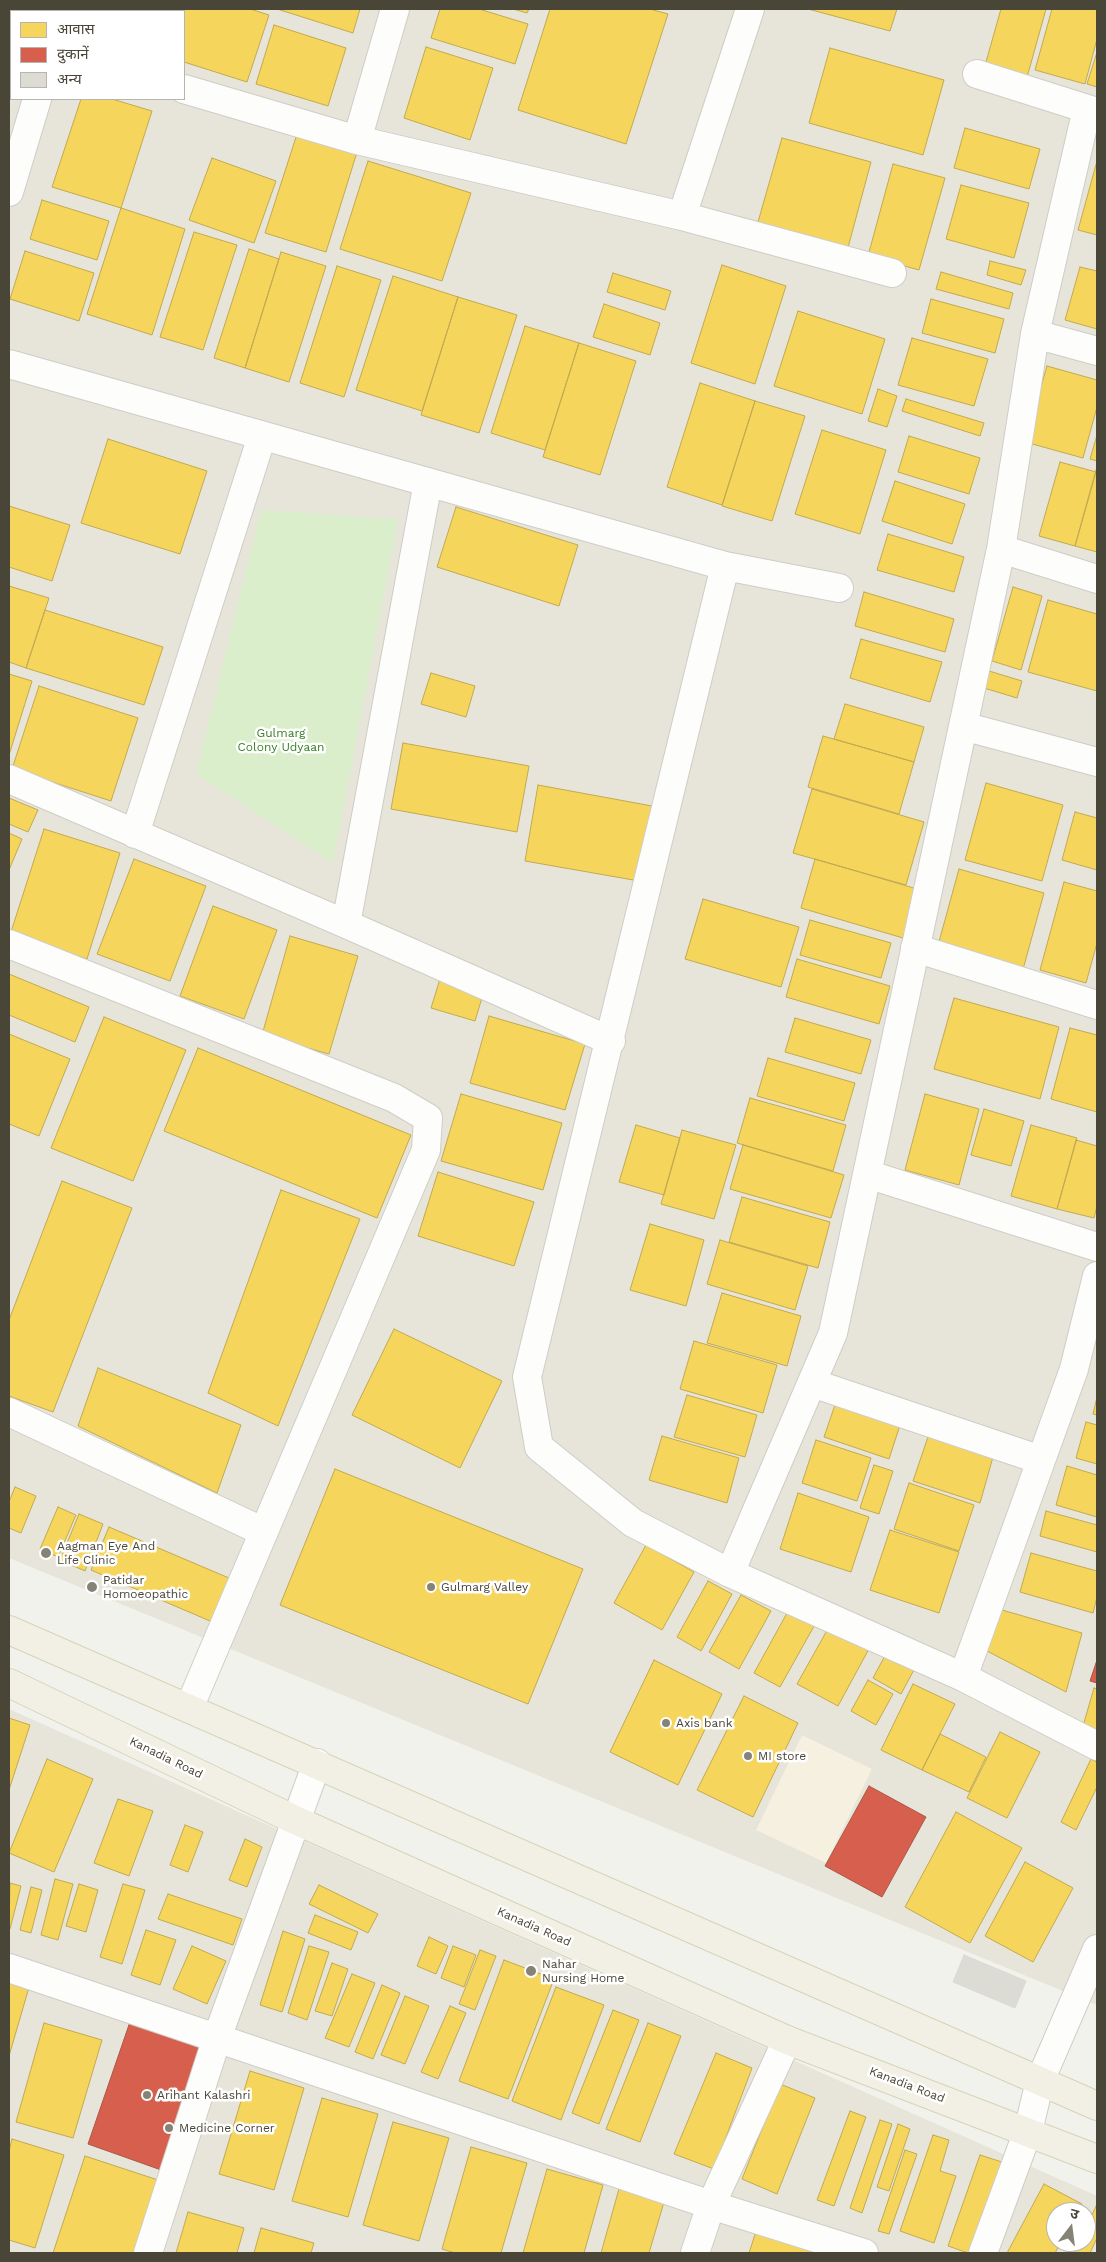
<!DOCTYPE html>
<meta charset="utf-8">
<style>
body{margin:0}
#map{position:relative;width:1106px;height:2262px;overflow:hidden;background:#f2f2ec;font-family:"Work Sans","Noto Sans Devanagari",sans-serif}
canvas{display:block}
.frame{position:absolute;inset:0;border:10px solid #4a4637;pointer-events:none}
.legend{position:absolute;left:10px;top:10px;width:175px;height:90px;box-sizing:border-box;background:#fff;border:1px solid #b7b5af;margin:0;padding:6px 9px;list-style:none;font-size:15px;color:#4a4637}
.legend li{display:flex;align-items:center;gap:10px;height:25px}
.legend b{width:25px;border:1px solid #b7b5af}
.north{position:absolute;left:1046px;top:2202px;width:50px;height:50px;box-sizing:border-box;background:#fff;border:1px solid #b7b5af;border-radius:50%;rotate:15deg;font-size:14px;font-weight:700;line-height:20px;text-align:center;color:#4a4637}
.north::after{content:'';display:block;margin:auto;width:18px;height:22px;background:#858276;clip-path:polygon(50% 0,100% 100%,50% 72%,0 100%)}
</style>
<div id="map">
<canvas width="1106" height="2262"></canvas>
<div class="frame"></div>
<ul class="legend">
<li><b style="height:14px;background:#f6d55c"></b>आवास</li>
<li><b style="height:14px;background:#d6604d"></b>दुकानें</li>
<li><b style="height:14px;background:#dcdbd4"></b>अन्य</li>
</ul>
<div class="north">उ</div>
</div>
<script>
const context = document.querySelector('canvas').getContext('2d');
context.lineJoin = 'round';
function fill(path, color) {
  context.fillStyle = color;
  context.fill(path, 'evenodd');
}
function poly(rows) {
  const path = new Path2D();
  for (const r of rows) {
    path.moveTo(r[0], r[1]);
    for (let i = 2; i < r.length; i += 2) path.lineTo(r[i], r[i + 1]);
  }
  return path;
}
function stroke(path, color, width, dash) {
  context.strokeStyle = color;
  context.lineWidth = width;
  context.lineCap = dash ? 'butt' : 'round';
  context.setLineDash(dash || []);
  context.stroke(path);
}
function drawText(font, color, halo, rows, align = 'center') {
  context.font = font + ' "Work Sans",sans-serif';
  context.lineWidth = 5;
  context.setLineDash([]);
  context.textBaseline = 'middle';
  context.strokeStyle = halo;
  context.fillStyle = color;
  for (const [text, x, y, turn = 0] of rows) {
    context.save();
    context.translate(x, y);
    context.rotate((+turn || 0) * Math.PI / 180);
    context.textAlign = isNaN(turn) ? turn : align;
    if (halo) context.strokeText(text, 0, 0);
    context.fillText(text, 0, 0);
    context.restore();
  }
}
fill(poly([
 [9,9,1097,9,1097,2005,9,1558],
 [11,11,184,11,184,99,11,99],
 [9,1709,1097,2196,1097,2253,9,2253],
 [1056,2212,1086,2212,1086,2242,1056,2242]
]), '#e7e5d9');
fill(poly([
 [802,1735,872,1769,826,1863,756,1830]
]), '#f5f0df');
fill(poly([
 [9,9,36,9,36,11,11,11,11,38,9,38],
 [261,510,398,519,333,863,196,774]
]), '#daeecb');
const homes = poly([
 [116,9,250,9,269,15,247,82,184,62,184,11,116,11,116,9],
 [277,9,360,9,353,33,277,9],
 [440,9,479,9,528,24,515,64,431,38,440,9],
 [513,9,529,9,527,13,513,9],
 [550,9,650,9,668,14,626,144,518,110,550,9],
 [808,9,897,9,890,31,808,9],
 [1001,9,1046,9,1026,81,984,69,1001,9],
 [1052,9,1097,9,1097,39,1085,84,1035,70,1052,9],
 [274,25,346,48,328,106,256,84,274,25],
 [426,47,493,68,470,140,404,118,426,47],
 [830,48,944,80,923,155,809,123,830,48],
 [1097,52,1097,87,1087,84,1097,52],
 [81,99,112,99,152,111,121,208,52,187,81,99],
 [965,128,1040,149,1029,189,954,168,965,128],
 [298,131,358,149,326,252,265,233,298,131],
 [782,138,871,162,846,255,756,229,782,138],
 [212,158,276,181,254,243,189,220,212,158],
 [368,161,471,193,442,281,340,249,368,161],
 [1097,161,1097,235,1078,230,1097,161],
 [893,164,945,178,919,270,868,256,893,164],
 [961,185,1029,203,1014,258,946,239,961,185],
 [42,200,109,221,97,260,30,239,42,200],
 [121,208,185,229,152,335,87,314,121,208],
 [194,232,237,245,203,350,160,337,194,232],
 [249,249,279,259,245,368,214,358,249,249],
 [25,251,94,273,79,321,10,299,25,251],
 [281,252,326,266,289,382,245,368,281,252],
 [990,261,1026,270,1021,285,987,275,990,261],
 [722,265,786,286,755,384,691,363,722,265],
 [337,266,381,280,344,397,300,383,337,266],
 [1080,267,1097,271,1097,329,1065,320,1080,267],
 [941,272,1013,293,1009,309,936,289,941,272],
 [613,273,671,291,665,310,607,292,613,273],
 [393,276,458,297,422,411,356,390,393,276],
 [458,297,517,315,479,433,421,415,458,297],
 [931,299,1004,319,995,353,922,333,931,299],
 [604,304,660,323,650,355,593,337,604,304],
 [798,311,885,339,862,414,774,386,798,311],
 [525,326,579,343,545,450,491,433,525,326],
 [912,338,988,359,974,406,898,385,912,338],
 [579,343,636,361,600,475,543,457,579,343],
 [1047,366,1097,380,1097,407,1083,458,1025,442,1047,366],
 [700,383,755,401,722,505,667,487,700,383],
 [878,389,897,396,887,427,868,421,878,389],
 [906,399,984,423,980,436,902,411,906,399],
 [755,401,805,416,772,521,722,506,755,401],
 [822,430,886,450,860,534,795,514,822,430],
 [1097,435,1097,461,1090,459,1097,435],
 [909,436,980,458,969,494,898,472,909,436],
 [108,439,207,471,180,554,81,523,108,439],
 [1060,462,1096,472,1075,546,1039,536,1060,462],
 [1096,470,1097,471,1097,552,1075,546,1096,470],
 [895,481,965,504,952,544,882,521,895,481],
 [9,506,70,525,52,581,9,567,9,506],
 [456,507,578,545,559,606,437,567,456,507],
 [888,534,964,557,954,592,877,570,888,534],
 [9,586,49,598,26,668,9,662,9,586],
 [1013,587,1042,596,1021,670,992,661,1013,587],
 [864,592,954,619,945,652,855,626,864,592],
 [1048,600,1097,614,1097,691,1028,672,1048,600],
 [45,610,163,647,144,705,26,668,45,610],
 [861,639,942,662,930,702,850,678,861,639],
 [989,671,1022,681,1017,698,984,688,989,671],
 [431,673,475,686,466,717,421,704,431,673],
 [9,674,32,681,9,755,9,674],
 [39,686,138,718,111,801,12,769,39,686],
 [845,704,924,727,914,762,834,739,845,704],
 [823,736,914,762,899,814,808,787,823,736],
 [403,743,529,766,517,832,391,809,403,743],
 [986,783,1063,805,1042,881,965,860,986,783],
 [538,785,652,806,639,881,525,861,538,785],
 [812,789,924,822,906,885,793,853,812,789],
 [9,798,38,810,28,832,9,824,9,798],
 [1075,812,1097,818,1097,870,1062,860,1075,812],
 [44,829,120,853,87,959,10,935,44,829],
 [9,833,22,839,9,870,9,833],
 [134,859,206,886,170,981,97,954,134,859],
 [815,859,917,889,903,938,801,908,815,859],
 [959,869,1044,893,1022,973,937,949,959,869],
 [1064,882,1097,891,1097,943,1086,983,1040,970,1064,882],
 [703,899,799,927,781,987,685,959,703,899],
 [213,906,277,930,244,1019,180,996,213,906],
 [810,920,891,943,881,978,800,955,810,920],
 [290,936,358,956,329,1054,262,1035,290,936],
 [797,959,890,986,879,1024,786,997,797,959],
 [9,974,89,1007,75,1042,9,1015,9,974],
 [440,979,484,991,475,1021,431,1008,440,979],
 [954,998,1059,1027,1040,1099,934,1069,954,998],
 [489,1016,585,1044,565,1110,470,1083,489,1016],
 [104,1017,186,1050,133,1181,51,1148,104,1017],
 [795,1018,871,1040,861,1074,785,1052,795,1018],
 [1070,1028,1097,1035,1097,1112,1051,1099,1070,1028],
 [9,1034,70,1059,39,1136,9,1124,9,1034],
 [198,1048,411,1135,377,1218,164,1131,198,1048],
 [768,1058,855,1083,844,1121,757,1096,768,1058],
 [461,1094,562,1123,543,1190,441,1161,461,1094],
 [925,1094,979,1109,959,1185,905,1170,925,1094],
 [750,1098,846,1125,833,1171,737,1143,750,1098],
 [984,1109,1024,1121,1011,1166,971,1155,984,1109],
 [636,1125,680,1138,664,1195,619,1182,636,1125],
 [1031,1125,1077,1138,1057,1209,1011,1196,1031,1125],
 [682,1130,736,1145,714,1219,661,1204,682,1130],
 [1076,1140,1097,1146,1097,1206,1094,1218,1057,1209,1076,1140],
 [743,1145,844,1175,831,1218,730,1189,743,1145],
 [438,1172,534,1202,514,1266,418,1236,438,1172],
 [62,1181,132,1208,53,1412,9,1396,9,1320,62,1181],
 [281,1190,360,1219,278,1426,208,1393,281,1190],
 [742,1197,830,1222,818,1268,729,1242,742,1197],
 [650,1224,704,1240,686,1306,630,1290,650,1224],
 [720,1240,808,1266,795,1310,707,1284,720,1240],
 [722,1293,801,1316,787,1366,707,1343,722,1293],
 [394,1329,502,1381,460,1468,352,1415,394,1329],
 [694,1341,777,1365,763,1413,680,1389,694,1341],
 [98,1368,241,1425,217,1493,78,1426,98,1368],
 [687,1395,757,1415,745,1457,674,1437,687,1395],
 [1097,1397,1097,1415,1093,1414,1097,1397],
 [837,1399,901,1422,889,1459,824,1437,837,1399],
 [1086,1422,1097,1425,1097,1464,1076,1458,1086,1422],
 [931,1428,995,1450,980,1503,913,1481,931,1428],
 [662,1436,739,1458,727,1503,649,1480,662,1436],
 [816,1440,871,1458,857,1501,802,1483,816,1440],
 [874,1465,893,1471,879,1514,860,1508,874,1465],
 [1067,1466,1097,1475,1097,1517,1056,1505,1067,1466],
 [335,1469,583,1569,528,1704,280,1605,335,1469],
 [909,1483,974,1505,959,1551,894,1529,909,1483],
 [15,1487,36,1496,21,1533,9,1528,9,1502,15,1487],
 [798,1493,869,1517,851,1572,780,1549,798,1493],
 [58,1507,76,1515,58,1557,40,1549,58,1507],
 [1046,1511,1097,1525,1097,1552,1040,1536,1046,1511],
 [79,1514,103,1524,85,1571,60,1560,79,1514],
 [109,1527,236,1581,217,1624,91,1570,109,1527],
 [890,1530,959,1552,939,1613,870,1590,890,1530],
 [646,1545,694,1572,662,1630,614,1603,646,1545],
 [1031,1553,1097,1571,1097,1597,1093,1613,1020,1592,1031,1553],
 [708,1581,732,1594,701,1651,677,1637,708,1581],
 [741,1595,771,1611,739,1669,709,1652,741,1595],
 [792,1604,818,1619,780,1687,754,1673,792,1604],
 [1002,1610,1082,1633,1066,1692,987,1651,1002,1610],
 [830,1625,870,1647,838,1706,797,1684,830,1625],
 [887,1652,915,1668,901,1694,873,1678,887,1652],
 [654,1660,722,1694,678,1785,610,1752,654,1660],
 [868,1680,893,1694,876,1725,851,1711,868,1680],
 [913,1684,955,1704,922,1770,881,1750,913,1684],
 [1094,1688,1097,1689,1097,1731,1083,1726,1094,1688],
 [744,1696,798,1723,753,1817,697,1790,744,1696],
 [9,1718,30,1725,9,1790,9,1718],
 [1000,1732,1040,1752,1007,1818,967,1798,1000,1732],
 [940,1734,986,1757,969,1792,922,1770,940,1734],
 [47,1759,93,1779,54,1872,9,1853,47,1759],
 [1091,1759,1097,1762,1097,1787,1076,1830,1061,1822,1091,1759],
 [118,1799,153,1811,129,1876,94,1863,118,1799],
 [956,1812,1022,1848,970,1943,905,1907,956,1812],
 [185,1825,203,1832,188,1872,170,1865,185,1825],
 [245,1839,262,1847,247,1887,229,1880,245,1839],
 [1025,1862,1073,1888,1033,1962,985,1936,1025,1862],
 [55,1879,73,1884,58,1940,41,1935,55,1879],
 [10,1883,21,1886,10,1929,9,1929,10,1883],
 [79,1884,98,1890,86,1932,66,1926,79,1884],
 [123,1884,145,1890,122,1964,100,1957,123,1884],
 [319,1885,378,1914,368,1933,309,1904,319,1885],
 [31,1887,42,1890,31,1933,20,1930,31,1887],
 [168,1894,242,1919,233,1945,158,1919,168,1894],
 [315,1915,358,1932,351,1950,308,1933,315,1915],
 [146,1930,176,1940,160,1985,131,1975,146,1930],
 [283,1931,305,1939,282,2012,260,2005,283,1931],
 [429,1937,448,1946,436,1974,417,1966,429,1937],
 [192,1946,226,1961,207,2004,173,1989,192,1946],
 [309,1946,329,1952,307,2020,288,2013,309,1946],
 [453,1946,476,1955,464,1987,441,1978,453,1946],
 [480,1950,496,1956,475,2010,459,2004,480,1950],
 [504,1960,554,1979,508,2099,459,2081,504,1960],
 [332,1963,348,1969,332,2016,315,2011,332,1963],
 [352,1974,375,1983,349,2047,325,2038,352,1974],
 [9,1978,30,1984,9,2056,9,1978],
 [382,1985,400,1993,373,2059,355,2052,382,1985],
 [556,1987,604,2005,561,2120,512,2101,556,1987],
 [405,1996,429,2006,405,2064,381,2055,405,1996],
 [450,2006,466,2013,438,2079,421,2072,450,2006],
 [613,2010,639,2020,599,2124,572,2113,613,2010],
 [44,2023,102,2040,73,2138,16,2122,44,2023],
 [648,2023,681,2036,640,2142,606,2129,648,2023],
 [716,2053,752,2068,714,2169,674,2154,716,2053],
 [250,2071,304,2088,274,2190,219,2174,250,2071],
 [780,2084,815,2098,777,2194,742,2179,780,2084],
 [322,2098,378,2114,348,2217,292,2201,322,2098],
 [850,2111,866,2117,834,2206,817,2200,850,2111],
 [880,2120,892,2124,862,2213,850,2208,880,2120],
 [393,2122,449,2138,419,2241,363,2225,393,2122],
 [898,2124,910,2129,889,2191,877,2187,898,2124],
 [933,2135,949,2140,940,2171,956,2176,934,2243,900,2231,933,2135],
 [12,2139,64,2155,35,2248,9,2240,9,2151,12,2139],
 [471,2147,527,2163,501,2253,455,2253,442,2249,471,2147],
 [905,2150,917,2154,889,2234,878,2231,905,2150],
 [980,2155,1005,2163,975,2253,968,2253,948,2246,980,2155],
 [85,2156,161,2181,138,2253,53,2253,85,2156],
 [547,2169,603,2185,584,2253,523,2253,547,2169],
 [1044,2184,1082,2204,1077,2212,1056,2212,1056,2242,1061,2242,1055,2253,1007,2253,1044,2184],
 [619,2189,664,2202,649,2253,601,2253,619,2189],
 [1097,2204,1097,2238,1090,2253,1074,2253,1080,2242,1086,2242,1086,2228,1097,2204],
 [188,2212,244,2228,237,2253,176,2253,188,2212],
 [759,2222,851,2253,749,2253,759,2222],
 [261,2228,314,2243,311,2253,254,2253,261,2228]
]);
fill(homes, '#f6d55c');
stroke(homes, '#c2aa51', 1);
const shops = poly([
 [1097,1660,1097,1683,1090,1681,1097,1660],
 [869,1786,926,1817,882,1897,825,1866,869,1786],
 [131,2019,206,2046,164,2171,88,2144,131,2019]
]);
fill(shops, '#d6604d');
stroke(shops, '#ac5846', 1);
const building = poly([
 [964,1955,1026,1981,1015,2008,953,1982,964,1955]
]);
fill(building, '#dcdbd4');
stroke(building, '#dbd9d1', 1);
const minor = poly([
 [64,11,64,9],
 [9,36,11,37],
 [977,74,1097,112],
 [184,89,357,140,682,216,892,273],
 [357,140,395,9],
 [9,192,37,99],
 [682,216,750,9],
 [1035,334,1097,351],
 [9,364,725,566,839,588],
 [1001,549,1097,579],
 [725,566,527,1377,539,1447,633,1523,730,1573,963,1677,1097,1746],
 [963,726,1097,762],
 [9,779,346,924,611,1041],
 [135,834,262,436],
 [346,924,428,482],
 [9,944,394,1098,428,1118,426,1150,189,1708],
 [915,948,1097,1005],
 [867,1174,1097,1247],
 [812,1383,1041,1460],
 [9,1412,264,1532],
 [730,1573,833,1333,1001,549,1035,334,1087,109],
 [963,1677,1074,1369,1097,1276],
 [9,1968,711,2205,864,2253],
 [148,2253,217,2038,317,1763],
 [695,2253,711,2205,787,2040],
 [983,2253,1028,2131,1040,2081,1097,1949]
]);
const major = poly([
 [9,1630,1097,2106],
 [9,1683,295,1820,787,2040,1097,2159]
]);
stroke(minor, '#cecdc6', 30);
stroke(major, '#d5d3b9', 30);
stroke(minor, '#fdfdfc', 28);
stroke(major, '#f2f0e4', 28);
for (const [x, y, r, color] of [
 [46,1553,6,"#858276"],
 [92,1587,6,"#858276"],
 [431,1587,5,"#858276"],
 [666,1723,5,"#858276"],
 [748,1756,5,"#858276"],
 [531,1971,6,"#858276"],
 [147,2095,5,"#858276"],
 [169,2128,5,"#858276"]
]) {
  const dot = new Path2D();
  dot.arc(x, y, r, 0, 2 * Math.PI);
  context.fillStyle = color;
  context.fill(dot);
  stroke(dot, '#fff', 2);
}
drawText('12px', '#378026', '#fff', [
 ["Gulmarg",281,733],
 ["Colony Udyaan",281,747]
]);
drawText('12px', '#4a4637', '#fff', [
 ["Aagman Eye And",57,1546],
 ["Life Clinic",57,1560],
 ["Patidar",103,1580],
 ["Homoeopathic",103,1594],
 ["Gulmarg Valley",441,1587],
 ["Axis bank",676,1723],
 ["MI store",758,1756],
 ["Nahar",542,1964],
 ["Nursing Home",542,1978],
 ["Arihant Kalashri",157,2095],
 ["Medicine Corner",179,2128]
], 'left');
drawText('12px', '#4a4637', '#fff', [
 ["Kanadia Road",166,1758,26],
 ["Kanadia Road",534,1927,24],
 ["Kanadia Road",907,2085,21]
]);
</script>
